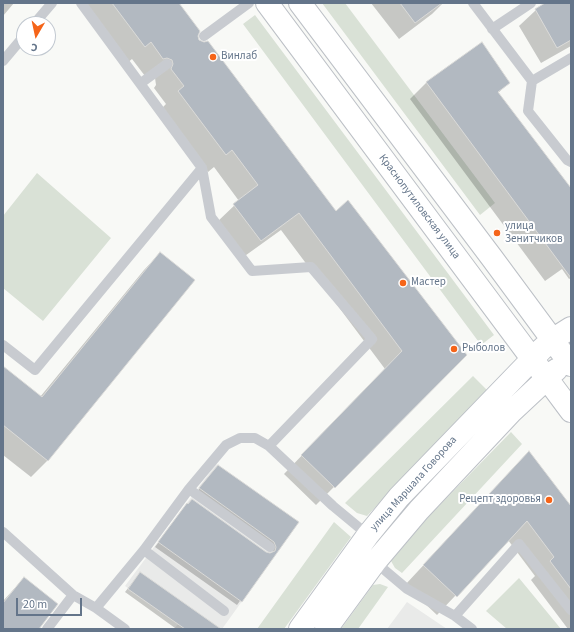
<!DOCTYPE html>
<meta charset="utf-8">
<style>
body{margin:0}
#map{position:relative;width:574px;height:632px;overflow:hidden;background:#f8f9f6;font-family:"Source Sans 3",sans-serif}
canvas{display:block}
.frame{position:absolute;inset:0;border:4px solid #64758a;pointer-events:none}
.north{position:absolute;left:16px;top:16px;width:40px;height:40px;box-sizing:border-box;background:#fff;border:1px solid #c1c8d0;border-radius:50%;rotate:189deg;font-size:11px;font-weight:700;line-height:16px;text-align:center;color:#64758a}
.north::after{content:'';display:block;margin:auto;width:14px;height:18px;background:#f56419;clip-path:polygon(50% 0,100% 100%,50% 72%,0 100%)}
.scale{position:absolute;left:16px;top:598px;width:66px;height:18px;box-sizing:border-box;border:2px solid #64758a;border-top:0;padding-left:5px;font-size:12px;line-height:14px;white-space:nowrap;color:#64758a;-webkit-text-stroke:3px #fff;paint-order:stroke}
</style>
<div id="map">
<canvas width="574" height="632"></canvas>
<div class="frame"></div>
<div class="north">С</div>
<div class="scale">20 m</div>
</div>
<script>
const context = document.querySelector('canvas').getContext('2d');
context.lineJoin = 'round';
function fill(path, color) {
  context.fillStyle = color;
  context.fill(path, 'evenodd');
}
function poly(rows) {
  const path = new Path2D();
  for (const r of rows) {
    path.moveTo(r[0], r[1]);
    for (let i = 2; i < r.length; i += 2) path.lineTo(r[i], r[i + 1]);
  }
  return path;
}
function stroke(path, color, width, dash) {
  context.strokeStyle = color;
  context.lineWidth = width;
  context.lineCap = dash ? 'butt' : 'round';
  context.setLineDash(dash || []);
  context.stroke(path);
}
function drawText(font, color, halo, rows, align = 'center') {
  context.font = font + ' "Source Sans 3",sans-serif';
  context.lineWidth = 4;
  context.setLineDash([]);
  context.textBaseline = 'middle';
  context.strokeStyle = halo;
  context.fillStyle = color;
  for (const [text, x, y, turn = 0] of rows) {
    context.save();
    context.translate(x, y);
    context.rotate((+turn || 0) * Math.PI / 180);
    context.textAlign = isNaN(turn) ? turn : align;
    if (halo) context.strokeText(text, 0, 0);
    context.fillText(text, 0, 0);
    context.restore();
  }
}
fill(poly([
 [216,464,299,522,222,629,174,629,178,624,125,586],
 [407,602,447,629,387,629]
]), '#e9eae9');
fill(poly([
 [322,3,345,3,495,203,480,215],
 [255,15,494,335,481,345,243,24],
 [37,173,111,238,43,321,3,288,3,216],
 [473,376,487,390,367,516,357,513,345,503],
 [511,432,522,444,402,573,395,568,391,561,430,515],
 [334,522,351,537,284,629,257,629],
 [519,578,561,629,507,629,486,611],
 [380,584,388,587,358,629,341,629,373,585]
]), '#d9e1d6');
fill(poly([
 [3,3,14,3,3,16],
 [81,3,178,3,198,41,336,213,465,355,316,505,284,474,385,369,281,230,242,258,216,223,239,201,214,167,208,172,161,109,166,104,154,88,156,85,155,78,145,76,132,59,126,64],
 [371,3,443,3,432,14,399,39],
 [547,3,571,3,571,46,541,63,519,26,536,10],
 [482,43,509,83,498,93,571,190,571,278,569,279,562,269,545,281,410,99,426,83],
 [160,253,194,281,47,461,31,477,3,455,3,367,40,397,144,270],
 [529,452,571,507,571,629,568,629,531,580,535,576,508,540,437,615,405,585],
 [214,470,297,522,237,605,155,547,187,504,266,553,272,553,273,552,270,545,196,493],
 [140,573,219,629,174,629,175,628,125,592],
 [24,578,37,629,3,629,3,601]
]), '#0003');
const building = poly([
 [112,3,179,3,200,31,198,36,199,40,204,42,208,41,336,211,348,200,467,355,335,488,301,455,402,351,299,213,261,241,233,204,258,185,232,150,226,155,178,91,184,86,171,69,173,64,172,60,167,58,163,59,151,42,145,47,112,3],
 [400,3,442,3,415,23,400,3],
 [545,3,571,3,571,40,557,48,535,9,545,3],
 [482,42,510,83,498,92,571,188,571,278,426,82,482,42],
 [160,252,195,280,48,461,3,425,3,366,42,397,160,252],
 [529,451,571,506,571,589,550,561,554,557,527,521,457,597,423,565,529,451],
 [218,465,299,522,242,602,158,542,187,503,188,504,192,499,266,552,270,553,275,551,276,547,274,542,199,488,218,465],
 [140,572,221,629,185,629,128,589,140,572],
 [24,577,58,604,39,629,3,629,3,603,24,577]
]);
fill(building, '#b2b9c1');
stroke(building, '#dadad8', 1);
const secondary = poly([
 [267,3,571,411],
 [300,3,492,258,571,365],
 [300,629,368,535,399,497,542,349,552,340,571,328],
 [326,629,375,562,419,510,511,412,556,370]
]);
stroke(secondary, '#bcc0c6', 24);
stroke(poly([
 [81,3,202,168,211,217,252,271,311,267,372,339,269,446],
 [473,3,532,81,528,111,567,160,571,162],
 [34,24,52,3],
 [492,29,531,3],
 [204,36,249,3],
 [3,61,24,36],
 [532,81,571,58],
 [141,83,167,64],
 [3,345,35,370,202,168],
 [189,489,270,547],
 [3,532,73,595,96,608,125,629],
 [144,550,224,611],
 [375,562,407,589,455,616,472,629],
 [96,608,144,550,189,489,226,445,240,438,255,438,269,446,333,506,368,535],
 [455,616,519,544,571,610],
 [47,629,73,595]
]), '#c8cbd0', 10);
stroke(secondary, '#fff', 22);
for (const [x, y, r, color] of [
 [213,57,4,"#f56419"],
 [497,233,4,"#f56419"],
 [403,283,4,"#f56419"],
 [454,349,4,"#f56419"],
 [549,500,4,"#f56419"]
]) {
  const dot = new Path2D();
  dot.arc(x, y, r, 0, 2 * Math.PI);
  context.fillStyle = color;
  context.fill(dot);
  stroke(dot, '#fff', 1.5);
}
drawText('11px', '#64758a', '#fff', [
 ["Винлаб",221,57],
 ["улица",505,227],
 ["Зенитчиков",505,240],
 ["Мастер",411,283],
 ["Рыболов",462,349],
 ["Рецепт здоровья",541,500,"right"]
], 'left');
drawText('11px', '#64758a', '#fff', [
 ["Краснопутиловская улица",419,207,53],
 ["улица Маршала Говорова",414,484,-48]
]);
</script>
